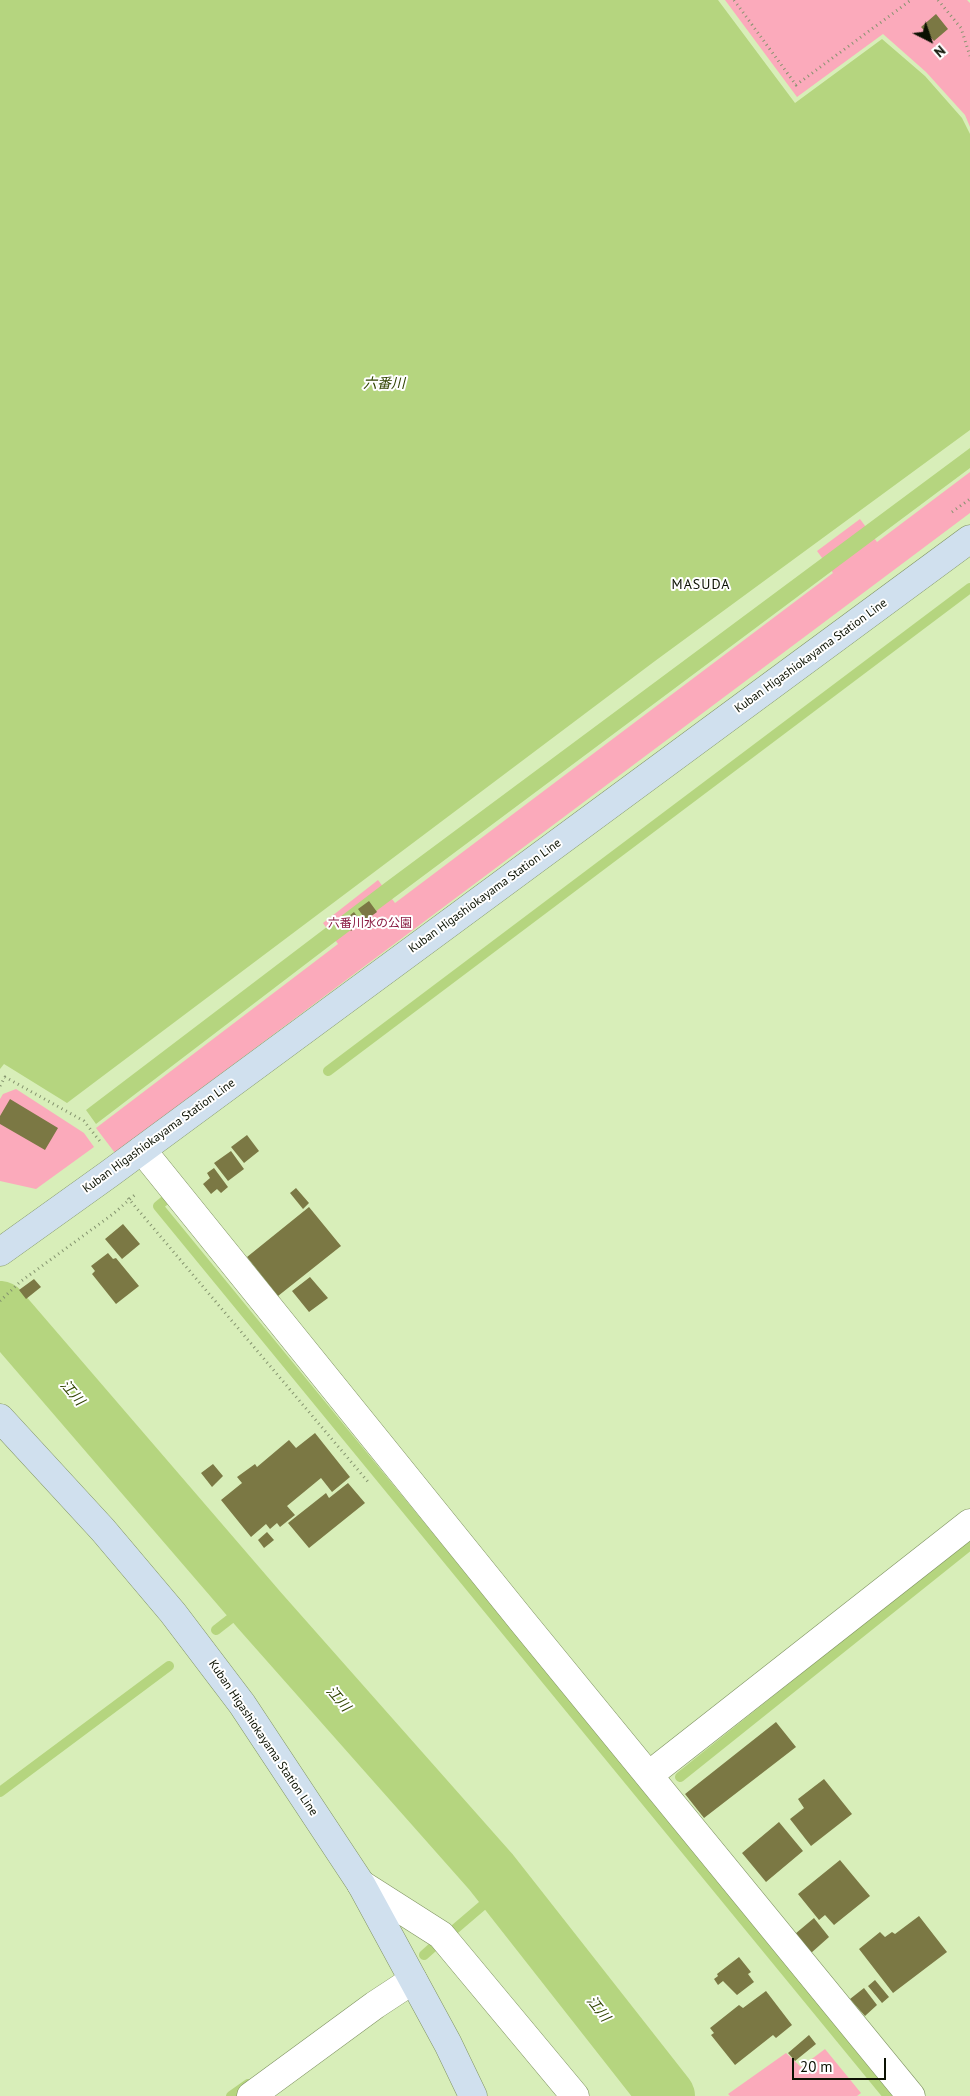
<!DOCTYPE html>
<meta charset="utf-8">
<style>
body{margin:0}
#map{position:relative;width:970px;height:2096px;overflow:hidden;background:#d8eeb9;font-family:"PT Sans",sans-serif}
canvas{display:block}
.north{position:absolute;left:905px;top:15px;width:50px;height:50px;-webkit-text-stroke:4px #fff;paint-order:stroke;rotate:139deg;font-size:14px;font-weight:700;line-height:20px;text-align:center;color:#0b1102}
.north::after{content:'';display:block;margin:auto;width:18px;height:22px;background:#0b1102;clip-path:polygon(50% 0,100% 100%,50% 72%,0 100%)}
.scale{position:absolute;left:792px;top:2058px;width:94px;height:22px;box-sizing:border-box;border:2px solid #0b1102;border-top:0;padding-left:6px;font-size:15px;line-height:18px;white-space:nowrap;color:#0b1102;-webkit-text-stroke:4px #fff;paint-order:stroke}
</style>
<div id="map">
<canvas width="970" height="2096"></canvas>
<div class="north">N</div>
<div class="scale">20 m</div>
</div>
<script>
const context = document.querySelector('canvas').getContext('2d');
context.lineJoin = 'round';
function fill(path, color) {
  context.fillStyle = color;
  context.fill(path, 'evenodd');
}
function poly(rows) {
  const path = new Path2D();
  for (const r of rows) {
    path.moveTo(r[0], r[1]);
    for (let i = 2; i < r.length; i += 2) path.lineTo(r[i], r[i + 1]);
  }
  return path;
}
function stroke(path, color, width, dash) {
  context.strokeStyle = color;
  context.lineWidth = width;
  context.lineCap = dash ? 'butt' : 'round';
  context.setLineDash(dash || []);
  context.stroke(path);
}
function drawText(font, color, halo, rows, align = 'center') {
  context.font = font + ' "PT Sans","Noto Sans JP",sans-serif';
  context.lineWidth = 4;
  context.setLineDash([]);
  context.textBaseline = 'middle';
  context.strokeStyle = halo;
  context.fillStyle = color;
  for (const [text, x, y, turn = 0] of rows) {
    context.save();
    context.translate(x, y);
    context.rotate((+turn || 0) * Math.PI / 180);
    context.textAlign = isNaN(turn) ? turn : align;
    if (halo) context.strokeText(text, 0, 0);
    context.fillText(text, 0, 0);
    context.restore();
  }
}
fill(poly([
 [725,0,967,0,970,3,970,127,965,115,926,72,883,34,797,97],
 [970,472,970,513,115,1153,96,1128,338,944,323,923,378,880,395,903,833,573,817,551,860,519,877,542],
 [16,1089,84,1133,94,1147,36,1189,0,1181,0,1099,3,1094],
 [825,2049,861,2093,857,2096,730,2096,728,2094,786,2053,801,2067]
]), '#fbaabb');
fill(poly([
 [0,0,718,0,795,103,882,39,925,76,962,118,970,134,970,430,655,661,67,1103,4,1064,0,1069],
 [970,448,970,468,332,944,96,1124,86,1110,386,882]
]), '#b5d57f');
stroke(poly([
 [328,1071,970,588],
 [169,1197,158,1206,888,2096],
 [216,1630,252,1602],
 [680,1777,970,1545],
 [0,1792,169,1666],
 [455,1929,503,1888],
 [424,1955,433,1947],
 [231,2096,248,2084]
]), '#b5d57f', 10);
stroke(poly([
 [0,1309,260,1611,491,1872,667,2096]
]), '#b5d57f', 56);
fill(poly([
 [936,14,948,29,934,41,921,27],
 [369,901,377,912,366,920,358,909],
 [354,912,362,923,351,931,344,920],
 [10,1099,58,1128,45,1150,0,1124,0,1116],
 [247,1135,259,1151,244,1163,231,1147],
 [231,1151,244,1169,228,1181,214,1163],
 [214,1168,228,1187,221,1193,217,1189,211,1194,203,1184,210,1178,207,1173],
 [296,1188,309,1203,303,1209,290,1193],
 [309,1207,341,1246,278,1296,247,1257],
 [123,1224,140,1244,122,1259,105,1239],
 [108,1253,113,1259,116,1258,139,1286,116,1304,92,1274,95,1271,91,1266],
 [310,1277,328,1298,309,1312,292,1291],
 [34,1279,41,1287,26,1299,19,1290],
 [315,1433,350,1477,332,1492,321,1478,287,1506,295,1515,280,1527,277,1523,270,1529,266,1524,251,1537,221,1500,242,1483,237,1477,255,1464,257,1467,289,1440,296,1448],
 [213,1464,223,1476,212,1487,201,1473],
 [348,1483,365,1503,309,1548,288,1523,326,1493,329,1498],
 [267,1532,274,1540,264,1548,258,1540],
 [776,1722,796,1747,704,1818,685,1794],
 [824,1779,852,1814,811,1846,790,1819,804,1808,798,1799],
 [779,1822,803,1851,766,1882,742,1853],
 [840,1860,870,1896,834,1925,825,1915,819,1920,798,1894],
 [919,1916,947,1952,893,1993,859,1949,880,1932,885,1937,892,1932,895,1934],
 [814,1918,829,1937,811,1953,795,1934],
 [739,1957,751,1972,748,1974,754,1982,737,1995,723,1981,718,1985,714,1979,718,1976,717,1974],
 [875,1980,889,1997,882,2003,868,1986],
 [864,1988,877,2005,865,2016,850,1999],
 [766,1991,792,2025,776,2038,773,2035,735,2065,711,2035,714,2033,710,2028,739,2005,743,2008],
 [809,2035,816,2044,795,2061,788,2053]
]), '#7b7844');
const minor = poly([
 [142,1150,523,1622,911,2096],
 [649,1775,970,1523],
 [361,1884,441,1935,575,2096],
 [251,2096,375,2005,413,1980]
]);
const secondary = poly([
 [0,1252,109,1174,970,539],
 [0,1418,103,1530,173,1613,242,1704,361,1884,448,2044,473,2096]
]);
stroke(minor, '#7f9261', 29);
stroke(secondary, '#7f9261', 29);
stroke(poly([
 [734,0,796,85,911,0],
 [938,0,961,28,970,56],
 [952,512,970,499],
 [0,1086,5,1077,84,1121,102,1144],
 [128,1198,369,1483],
 [0,1301,20,1282,113,1214,137,1193]
]), '#84936e', 3, [1, 4]);
stroke(minor, '#fff', 28);
stroke(secondary, '#d0e0ee', 28);
drawText('12px', '#0b1102', '#fff', [
 ["Kuban Higashiokayama Station Line",811,656,-36],
 ["Kuban Higashiokayama Station Line",485,896,-36],
 ["Kuban Higashiokayama Station Line",159,1136,-36],
 ["Kuban Higashiokayama Station Line",263,1738,56]
]);
drawText('12px', '#891a41', '#fff', [
 ["六番川水の公園",370,924]
]);
drawText('italic 14px', '#304301', '#fff', [
 ["六番川",384,384],
 ["江川",72,1393,49],
 ["江川",338,1699,49],
 ["江川",598,2009,52]
]);
context.letterSpacing = '1px';
drawText('14px', '#0b1102', '#fff', [
 ["MASUDA",701,585]
]);
context.letterSpacing = '0px';
</script>
